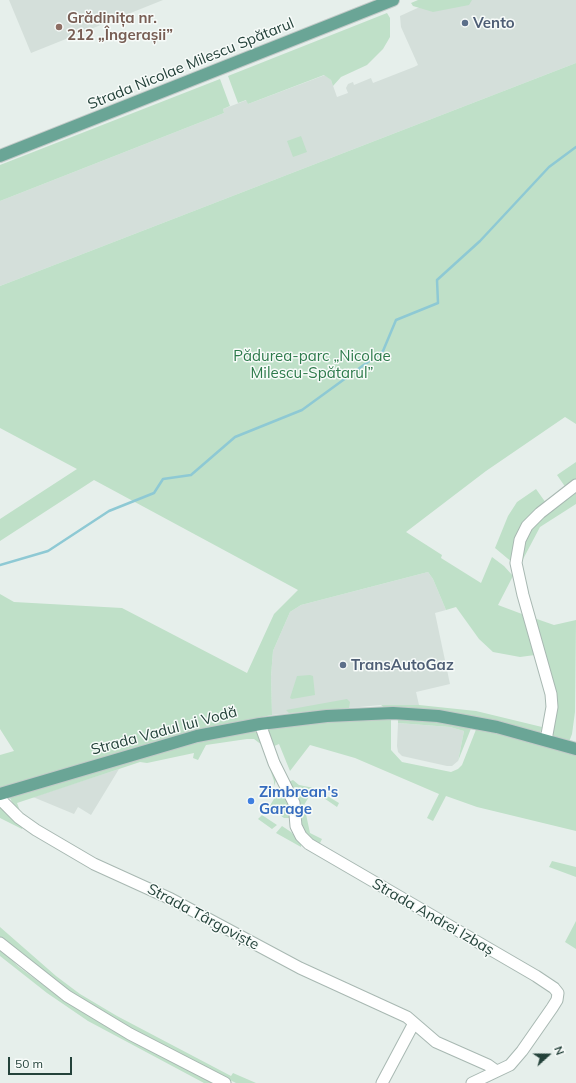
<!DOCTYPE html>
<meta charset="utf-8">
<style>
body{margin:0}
#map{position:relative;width:576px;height:1083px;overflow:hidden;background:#e6efeb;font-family:Mulish,sans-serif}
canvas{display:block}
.north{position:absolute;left:528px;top:1035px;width:40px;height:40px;-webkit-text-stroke:3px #f7fbf9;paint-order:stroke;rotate:69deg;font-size:11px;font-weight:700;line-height:16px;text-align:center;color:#24423a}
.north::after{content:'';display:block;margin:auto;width:14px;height:18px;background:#24423a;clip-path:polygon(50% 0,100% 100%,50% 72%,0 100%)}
.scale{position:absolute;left:8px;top:1057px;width:64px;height:18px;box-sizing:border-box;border:2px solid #24423a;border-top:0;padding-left:5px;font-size:12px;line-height:14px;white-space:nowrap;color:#24423a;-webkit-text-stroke:3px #f7fbf9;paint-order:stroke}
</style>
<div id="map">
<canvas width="576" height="1083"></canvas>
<div class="north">N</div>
<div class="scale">50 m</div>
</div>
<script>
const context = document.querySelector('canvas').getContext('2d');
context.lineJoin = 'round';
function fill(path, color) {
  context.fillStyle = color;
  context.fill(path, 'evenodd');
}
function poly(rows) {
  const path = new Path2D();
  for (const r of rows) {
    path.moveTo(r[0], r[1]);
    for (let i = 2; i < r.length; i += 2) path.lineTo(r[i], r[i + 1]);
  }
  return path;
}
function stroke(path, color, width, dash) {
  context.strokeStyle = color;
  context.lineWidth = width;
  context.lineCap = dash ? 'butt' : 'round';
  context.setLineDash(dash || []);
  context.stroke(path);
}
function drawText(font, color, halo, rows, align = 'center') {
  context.font = font + ' Mulish,sans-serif';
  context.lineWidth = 3;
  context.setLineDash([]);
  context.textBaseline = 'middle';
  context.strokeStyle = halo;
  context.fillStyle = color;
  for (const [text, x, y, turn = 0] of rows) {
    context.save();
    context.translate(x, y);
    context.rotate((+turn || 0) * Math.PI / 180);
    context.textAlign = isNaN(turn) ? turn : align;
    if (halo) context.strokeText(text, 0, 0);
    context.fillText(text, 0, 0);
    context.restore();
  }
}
fill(poly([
 [9,0,163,0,31,53],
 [435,0,576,0,576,63,0,286,0,201,224,113,223,109,247,100,248,104,325,75,331,80,337,97,348,93,346,88,348,84,353,82,354,85,371,78,373,83,414,67,418,65,401,27,400,16],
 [428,572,433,579,446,610,435,613,450,684,416,692,419,705,381,705,272,715,271,676,273,651,290,612,301,605],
 [398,723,450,727,464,731,458,761,452,766,447,766,402,756,398,752,397,746],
 [119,769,91,815,78,807,74,814,33,797]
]), '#d4dfda');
fill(poly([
 [418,0,472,0,469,5,433,12,413,6,411,3],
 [387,13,390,18,390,37,383,49,367,65,341,77,333,86,331,80,324,75,248,104,246,100,238,103,228,76],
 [576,63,576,424,565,417,486,471,406,532,442,555,441,558,481,583,492,557,504,566,513,576,498,605,522,614,535,655,520,657,493,652,479,639,456,607,446,610,433,579,428,572,301,605,290,612,273,651,271,676,272,715,197,730,0,790,0,755,14,751,0,729,0,594,14,602,122,608,247,673,274,614,298,590,94,480,0,541,0,519,77,469,0,428,0,286],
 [220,79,230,106,223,109,224,113,0,201,0,165],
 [301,136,307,152,293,157,287,141],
 [576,462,576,480,566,488,557,475],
 [536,489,546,503,530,518,513,563,495,548,508,516,517,502],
 [576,489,576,504,540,527,521,563,527,532,531,526],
 [534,618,554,625,576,620,575,712,572,734,569,742,552,738,555,705],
 [310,675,313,676,315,695,292,699,290,698,297,676],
 [347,699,350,702,349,708,289,713,286,710],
 [381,705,419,705,476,711,542,727,540,734,386,709],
 [391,717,391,750,402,762,451,772,458,769,462,765,477,727,576,754,576,831,477,807,446,796,433,821,427,818,439,794,355,758,310,745,290,771,279,744,272,747,266,727],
 [398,718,451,722,472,726,458,761,464,731,450,727,398,723],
 [258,729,276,780,274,786,274,781,262,745,254,739,247,739,206,745,198,760,193,758,194,753,147,763,140,762,17,803,20,811,13,804,9,796,202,739],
 [293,780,299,785,314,788,339,803,337,807,312,790,292,787,286,783],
 [282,786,287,794,292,816,289,818,284,818,269,807],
 [304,794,310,795,304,805,310,833,322,839,319,845,302,832,297,801,300,796],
 [0,806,24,824,22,829,0,818],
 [262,815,277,825,272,829,258,819],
 [282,826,291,832,301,843,301,847,276,833],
 [552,861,576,867,576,877,549,867],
 [576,921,576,949,565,942],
 [0,927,56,976,80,994,117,1016,231,1076,233,1073,256,1083,236,1083,157,1044,64,991,0,939],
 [0,949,19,967,66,1002,136,1042,217,1083,204,1083,88,1021,47,993,0,956]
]), '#bfe0c8');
stroke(poly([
 [0,565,48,551,109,511,154,493,163,479,191,475,235,437,302,410,383,351,396,320,438,303,437,280,480,241,549,167,576,147]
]), '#8ec9d4', 2.5);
const minor = poly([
 [260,724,274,763,294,803,296,826,301,836,309,844,536,976,554,988,558,993,557,1000,552,1008,522,1051,510,1065,472,1083],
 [546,740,552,707,551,694,523,595,516,563,520,540,527,526,540,513,576,485],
 [0,799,19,818,36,830,94,864,171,899,300,968,407,1017,436,1042,488,1065,495,1070],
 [0,943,67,996,130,1034,225,1083],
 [382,1083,414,1023]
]);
const major = poly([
 [0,156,393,0],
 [0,794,197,736,260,724,327,716,393,713,438,716,497,727,576,749]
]);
stroke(minor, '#a8b8b2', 13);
stroke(major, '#c2cac8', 14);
stroke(minor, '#fff', 11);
stroke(major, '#6aa596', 12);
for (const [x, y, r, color] of [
 [465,23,4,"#5c6f8a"],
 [59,27,4,"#8d6e63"],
 [343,665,4,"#5c6f8a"],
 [251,801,4,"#3f7fe0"]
]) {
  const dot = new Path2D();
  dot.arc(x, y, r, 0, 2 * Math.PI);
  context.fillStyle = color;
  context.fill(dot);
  stroke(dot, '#f7fbf9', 1.5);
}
drawText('bold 15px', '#785e54', '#f7fbf9', [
 ["Grădinița nr.",67,18],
 ["212 „Îngerașii”",67,35]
], 'left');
drawText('bold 15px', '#4e5e75', '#f7fbf9', [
 ["Vento",473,23],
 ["TransAutoGaz",351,665]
], 'left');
drawText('15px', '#24423a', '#f7fbf9', [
 ["Strada Nicolae Milescu Spătarul",191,64,-22],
 ["Strada Vadul lui Vodă",164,731,-15],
 ["Strada Târgoviște",203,917,28],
 ["Strada Andrei Izbaș",433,917,30]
]);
drawText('15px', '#2d7a4b', '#f7fbf9', [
 ["Pădurea-parc „Nicolae",312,356],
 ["Milescu-Spătarul”",312,373]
]);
drawText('bold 15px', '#366cbe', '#f7fbf9', [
 ["Zimbrean's",259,792],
 ["Garage",259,809]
], 'left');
</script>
